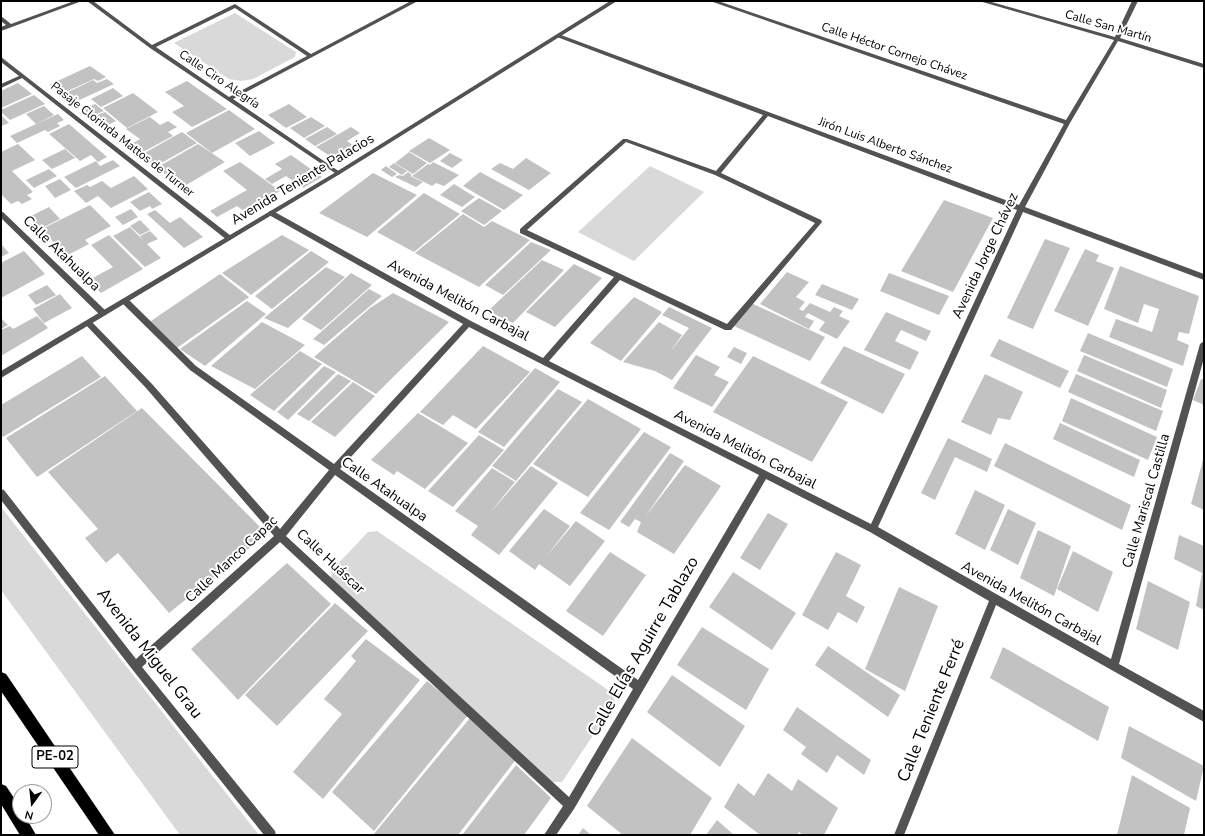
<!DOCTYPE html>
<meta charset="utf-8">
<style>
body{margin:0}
#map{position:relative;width:1205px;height:836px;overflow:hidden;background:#fff;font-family:"Nunito Sans",sans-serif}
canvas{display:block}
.frame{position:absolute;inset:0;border:2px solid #000;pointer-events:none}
.north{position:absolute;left:12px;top:784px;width:40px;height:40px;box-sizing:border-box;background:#fff;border:1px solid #999;border-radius:50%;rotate:195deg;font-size:11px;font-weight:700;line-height:16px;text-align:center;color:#000}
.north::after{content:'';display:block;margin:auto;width:14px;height:18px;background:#000;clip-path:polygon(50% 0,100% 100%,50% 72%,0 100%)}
</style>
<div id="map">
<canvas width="1205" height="836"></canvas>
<div class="frame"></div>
<div class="north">N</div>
</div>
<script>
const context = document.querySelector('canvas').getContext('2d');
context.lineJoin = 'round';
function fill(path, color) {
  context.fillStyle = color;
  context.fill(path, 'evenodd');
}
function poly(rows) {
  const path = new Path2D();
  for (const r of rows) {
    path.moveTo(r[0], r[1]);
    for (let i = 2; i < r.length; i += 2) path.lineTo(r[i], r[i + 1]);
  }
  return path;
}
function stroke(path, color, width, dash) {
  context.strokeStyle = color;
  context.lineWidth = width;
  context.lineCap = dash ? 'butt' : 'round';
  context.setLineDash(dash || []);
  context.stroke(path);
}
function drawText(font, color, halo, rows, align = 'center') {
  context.font = font + ' "Nunito Sans",sans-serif';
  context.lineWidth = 4;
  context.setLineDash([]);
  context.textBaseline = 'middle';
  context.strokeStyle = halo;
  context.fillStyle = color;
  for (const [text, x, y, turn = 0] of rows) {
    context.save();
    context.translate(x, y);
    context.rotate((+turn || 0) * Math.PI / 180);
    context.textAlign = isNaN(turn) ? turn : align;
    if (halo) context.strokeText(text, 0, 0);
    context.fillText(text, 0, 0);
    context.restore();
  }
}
fill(poly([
 [235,13,296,52,295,57,253,79,241,81,229,79,174,43],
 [650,166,704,192,634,261,578,232],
 [1,507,259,835,180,835,1,590],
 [377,531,611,692,615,702,562,782,553,782,331,578,332,570,368,532]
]), '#d9d9d9');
fill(poly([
 [90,66,106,77,98,81,94,79,61,94,49,85],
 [107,79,114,84,73,103,62,95,93,80,97,83],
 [187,81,227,109,192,127,172,112,184,106,165,92],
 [18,83,32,94,1,108,1,91],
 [113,88,123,96,101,107,91,99],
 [133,93,158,112,127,128,103,108],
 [34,95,45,104,10,120,1,112,1,110],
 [95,104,104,111,92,116,83,109],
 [289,104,307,117,286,128,268,115],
 [44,106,54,115,36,124,26,114],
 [229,110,255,129,212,153,186,133],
 [105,112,116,121,104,127,93,117],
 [58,114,64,120,57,123,60,126,48,132,45,130,17,143,10,136],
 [2,116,9,123,1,126,1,117],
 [150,117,160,125,168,121,177,127,168,132,173,136,137,155,126,147,140,139,126,129],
 [311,117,325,126,304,138,290,128],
 [69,124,107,157,98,162,91,155,80,161,49,134],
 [327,127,337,134,315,146,305,139],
 [351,127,360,133,347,141,354,146,333,158,316,147],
 [259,131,275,143,250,156,235,143],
 [182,132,197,143,154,167,139,156],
 [429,138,450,150,430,163,409,151],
 [18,144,35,160,12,171,33,192,27,195,32,199,22,204,18,201,11,204,1,194,1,152],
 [198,144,225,162,183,187,156,168],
 [65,149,75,158,52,169,42,160],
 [409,152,427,163,413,174,395,163],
 [450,153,463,160,452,168,440,161],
 [291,155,322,177,303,188,286,176,272,184,265,179,282,169,275,164],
 [526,158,551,173,529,190,491,169,500,163,513,169],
 [113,160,120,166,76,188,64,177,96,161,100,166],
 [240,162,280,191,245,212,237,206,217,217,210,211,247,190,223,171],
 [433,162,459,175,444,186,436,183,432,186,412,176,428,164,430,165],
 [394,163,407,171,402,175,389,167],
 [386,166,397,174,392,177,381,170],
 [49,169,57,176,34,188,26,180],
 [408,172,412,175,410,176,423,182,416,187,395,177,399,175,403,176],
 [480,172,523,195,504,210,463,186],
 [373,173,417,195,367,237,319,213],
 [134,176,148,189,111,208,98,196,86,203,74,191,87,185,90,187,102,181,111,188],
 [60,179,71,190,55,198,45,186],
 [454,184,475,197,462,207,440,195],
 [149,192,162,204,152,209,150,206,140,211,130,202],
 [424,193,460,214,414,252,377,232],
 [479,198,502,211,484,225,461,211],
 [944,200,993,218,953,292,901,271],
 [90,205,111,226,85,240,89,244,66,256,42,229],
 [49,207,60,219,40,229,29,217],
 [131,209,138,217,123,225,115,217],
 [155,210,170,223,180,217,203,237,184,248,147,214],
 [463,214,484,227,492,221,530,240,479,287,415,253],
 [140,220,150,230,140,235,130,226],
 [130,227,144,241,140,236,150,231,158,239,147,244,161,258,145,267,113,236],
 [109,235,143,269,101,293,89,280,113,267,91,245],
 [282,235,309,250,251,295,222,273],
 [1045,239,1070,248,1033,329,1007,318],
 [531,242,551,250,503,295,485,285],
 [1,244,9,253,1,257],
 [1085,249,1099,255,1096,261,1114,268,1088,326,1054,311],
 [24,251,45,274,1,298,1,263],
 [311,251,329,262,272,309,255,296],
 [542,260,564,270,513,323,488,311],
 [574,264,602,278,555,327,526,312],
 [1120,266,1199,296,1189,334,1179,332,1177,340,1189,345,1183,366,1109,337,1116,319,1152,332,1159,309,1144,304,1138,323,1104,309],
 [326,267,345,277,288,328,264,318],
 [787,272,809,282,796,297,805,302,799,309,803,311,810,303,830,312,834,307,843,311,839,316,850,321,837,339,819,330,825,322,808,313,805,317,814,321,809,329,760,304],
 [351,273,372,285,321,330,302,319],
 [889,273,949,296,939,315,880,291],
 [220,274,249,297,177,348,148,323],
 [822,284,859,299,852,310,815,295],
 [47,285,56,295,36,305,28,295],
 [369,289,382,296,324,345,313,339],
 [393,293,449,322,376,394,314,357,370,308],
 [60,294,72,308,44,323,33,309],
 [634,297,662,312,621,361,590,343],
 [247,301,266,314,205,366,180,349],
 [751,303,825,337,810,361,734,326],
 [669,307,712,328,672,380,655,371,623,362,659,322,682,335,670,352,689,328,662,315],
 [886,312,931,331,926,341,901,330,895,341,919,352,910,370,864,350],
 [37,316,48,328,1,356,1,330,10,326,13,329],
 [1,318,8,325,1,329],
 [262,322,305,345,255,389,211,366],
 [1088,333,1173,369,1167,387,1080,351],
 [999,339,1069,371,1060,388,990,356],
 [483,346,530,372,476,429,453,415,443,425,420,412],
 [844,346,905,374,883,414,820,383],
 [734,347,747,353,741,364,727,357],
 [300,351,322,364,274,411,250,395],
 [696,355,720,367,714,375,729,382,712,407,673,388],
 [1084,355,1167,390,1161,408,1077,371],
 [82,356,101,377,3,437,1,435,1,405],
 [753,356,848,402,812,462,713,412],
 [324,366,336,372,288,420,277,412],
 [535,368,560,382,504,447,478,432],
 [338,374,351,381,309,421,297,414],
 [985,374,1023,392,1010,420,998,418,991,435,961,422],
 [1076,374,1163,411,1156,431,1068,392],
 [105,376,137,411,37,477,6,438],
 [1201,379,1204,380,1204,405,1193,400],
 [353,382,375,396,335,437,311,422],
 [558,389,582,402,516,481,492,466],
 [1071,398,1157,437,1148,460,1062,421],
 [588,399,641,429,588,497,533,464],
 [142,408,267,534,169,613,118,553,106,563,85,538,98,529,48,472],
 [418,413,468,443,425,489,397,471,394,475,371,460],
 [1060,423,1140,460,1134,477,1053,439],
 [644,432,671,447,609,530,580,513],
 [479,435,504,450,453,507,428,491],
 [948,438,992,459,987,472,955,457,935,500,921,493],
 [1005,443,1131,505,1122,530,994,466],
 [670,453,684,461,645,517,685,465,721,486,674,554,637,532,641,522,635,519,629,527,620,522],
 [1203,460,1204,460,1204,510,1191,504],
 [531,466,558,483,499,555,471,535,478,526,455,511,492,468,515,482,489,514],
 [975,490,1005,505,985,550,955,534],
 [544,509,570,526,545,558,576,521,605,541,570,586,539,564,535,570,509,551],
 [1008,509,1036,523,1018,565,990,550],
 [768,513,788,524,760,570,740,558],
 [1038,530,1071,546,1054,596,1020,578],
 [1179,535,1204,546,1204,610,1196,606,1202,573,1174,559],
 [1073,551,1113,572,1098,612,1057,589],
 [610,552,646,575,603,636,566,611],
 [836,552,861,565,846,596,865,607,857,623,838,612,828,630,802,615],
 [287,563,331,604,238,700,191,649],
 [733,572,796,613,772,650,709,607],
 [1148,581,1190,602,1178,650,1136,629],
 [899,587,938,606,905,691,865,669],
 [335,603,368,631,277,726,245,695],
 [702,627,769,669,746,710,677,665],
 [366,639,420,680,323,799,293,772,342,714,324,699,356,661,351,656],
 [828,646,900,695,888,717,815,665],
 [1003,647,1109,707,1098,741,990,678],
 [672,675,745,726,720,767,647,712],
 [427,681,468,715,374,831,332,792],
 [797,707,871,760,864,775,837,755,827,773,801,754,806,747,783,730],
 [470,718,517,758,458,835,373,835],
 [1129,726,1204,766,1196,801,1121,758],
 [632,738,712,798,690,835,623,835,587,806],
 [516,765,551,798,524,835,462,835],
 [768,773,792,791,798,779,838,808,824,835,803,835,799,832,797,835,760,835,724,807,738,783,754,796],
 [1132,775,1190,808,1184,835,1117,835],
 [717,820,734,835,706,835],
 [583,828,591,835,578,835]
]), '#c2c2c2');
const trunk = poly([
 [1,672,6,674,115,835,99,835,1,691,1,672],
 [1,784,6,786,20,807,20,816,25,816,36,835,20,835,1,804,1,784]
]);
stroke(trunk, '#dbdbdb', 1);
fill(poly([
 [74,1,82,1,1,31,1,27,6,25,1,21,1,16,11,24,74,1],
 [87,1,93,1,152,45,235,4,311,54,411,1,418,1,233,99,340,172,340,174,338,175,150,48,87,1],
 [235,8,307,56,229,97,156,47,235,8],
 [710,1,718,1,1066,120,1114,40,979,1,988,1,1115,37,1132,1,1138,1,1120,38,1204,64,1204,68,1118,41,1070,123,1025,207,1204,274,1204,280,1023,212,878,527,1111,659,1200,344,1204,341,1204,358,1119,664,1204,711,1204,722,996,605,904,835,894,835,989,601,870,532,766,479,574,809,556,835,544,835,563,806,280,542,142,667,275,831,276,835,264,835,132,669,1,500,1,489,4,490,136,659,274,536,146,388,84,323,85,321,91,321,152,384,280,529,329,470,190,370,122,303,121,301,122,299,128,299,196,366,334,464,463,324,269,215,269,211,273,211,471,321,543,358,614,277,520,233,520,229,623,139,627,139,716,171,763,115,557,37,557,35,561,35,1019,205,1064,124,710,1],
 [768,116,1017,210,871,524,549,361,620,280,725,330,731,330,822,222,821,220,721,173,768,116],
 [626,142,715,175,815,223,727,324,527,230,626,142],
 [469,327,759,475,638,680,340,469,469,327],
 [335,475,633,689,569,797,286,536,335,475],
 [1,57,231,236,231,240,227,240,22,78,1,88,1,84,19,76,1,62,1,57],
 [1,212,3,212,106,311,107,313,106,315,100,315,1,218,1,212]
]), '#525252');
fill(poly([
 [610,1,617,1,340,174,1,378,1,371,336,172,610,1]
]), '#525252');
fill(trunk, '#000');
drawText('12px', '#000', '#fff', [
 ["Calle San Martín",1108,27,16],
 ["Calle Héctor Cornejo Chávez",894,52,19],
 ["Calle Ciro Alegría",219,80,34],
 ["Pasaje Clorinda Mattos de Turner",122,140,38],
 ["Jirón Luis Alberto Sánchez",885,146,20]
]);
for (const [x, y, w] of [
 [55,757,46]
]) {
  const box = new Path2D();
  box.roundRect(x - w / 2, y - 11, w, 22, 3);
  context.fillStyle = '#fff';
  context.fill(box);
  stroke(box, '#000', 1);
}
drawText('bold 13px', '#000', null, [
 ["PE-02",55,757]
]);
drawText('14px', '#000', '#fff', [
 ["Avenida Teniente Palacios",303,180,-31],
 ["Calle Atahualpa",61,254,44],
 ["Avenida Jorge Chávez",986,256,-65],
 ["Avenida Melitón Carbajal",458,301,28],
 ["Avenida Melitón Carbajal",745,450,27],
 ["Calle Atahualpa",384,490,35],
 ["Calle Mariscal Castilla",1147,501,-74],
 ["Calle Manco Capac",232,560,-43],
 ["Calle Huáscar",330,562,43],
 ["Avenida Melitón Carbajal",1031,604,29]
]);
drawText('17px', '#000', '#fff', [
 ["Calle Elías Aguirre Tablazo",644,647,-60],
 ["Avenida Miguel Grau",149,654,52],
 ["Calle Teniente Ferré",932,711,-68]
]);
</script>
